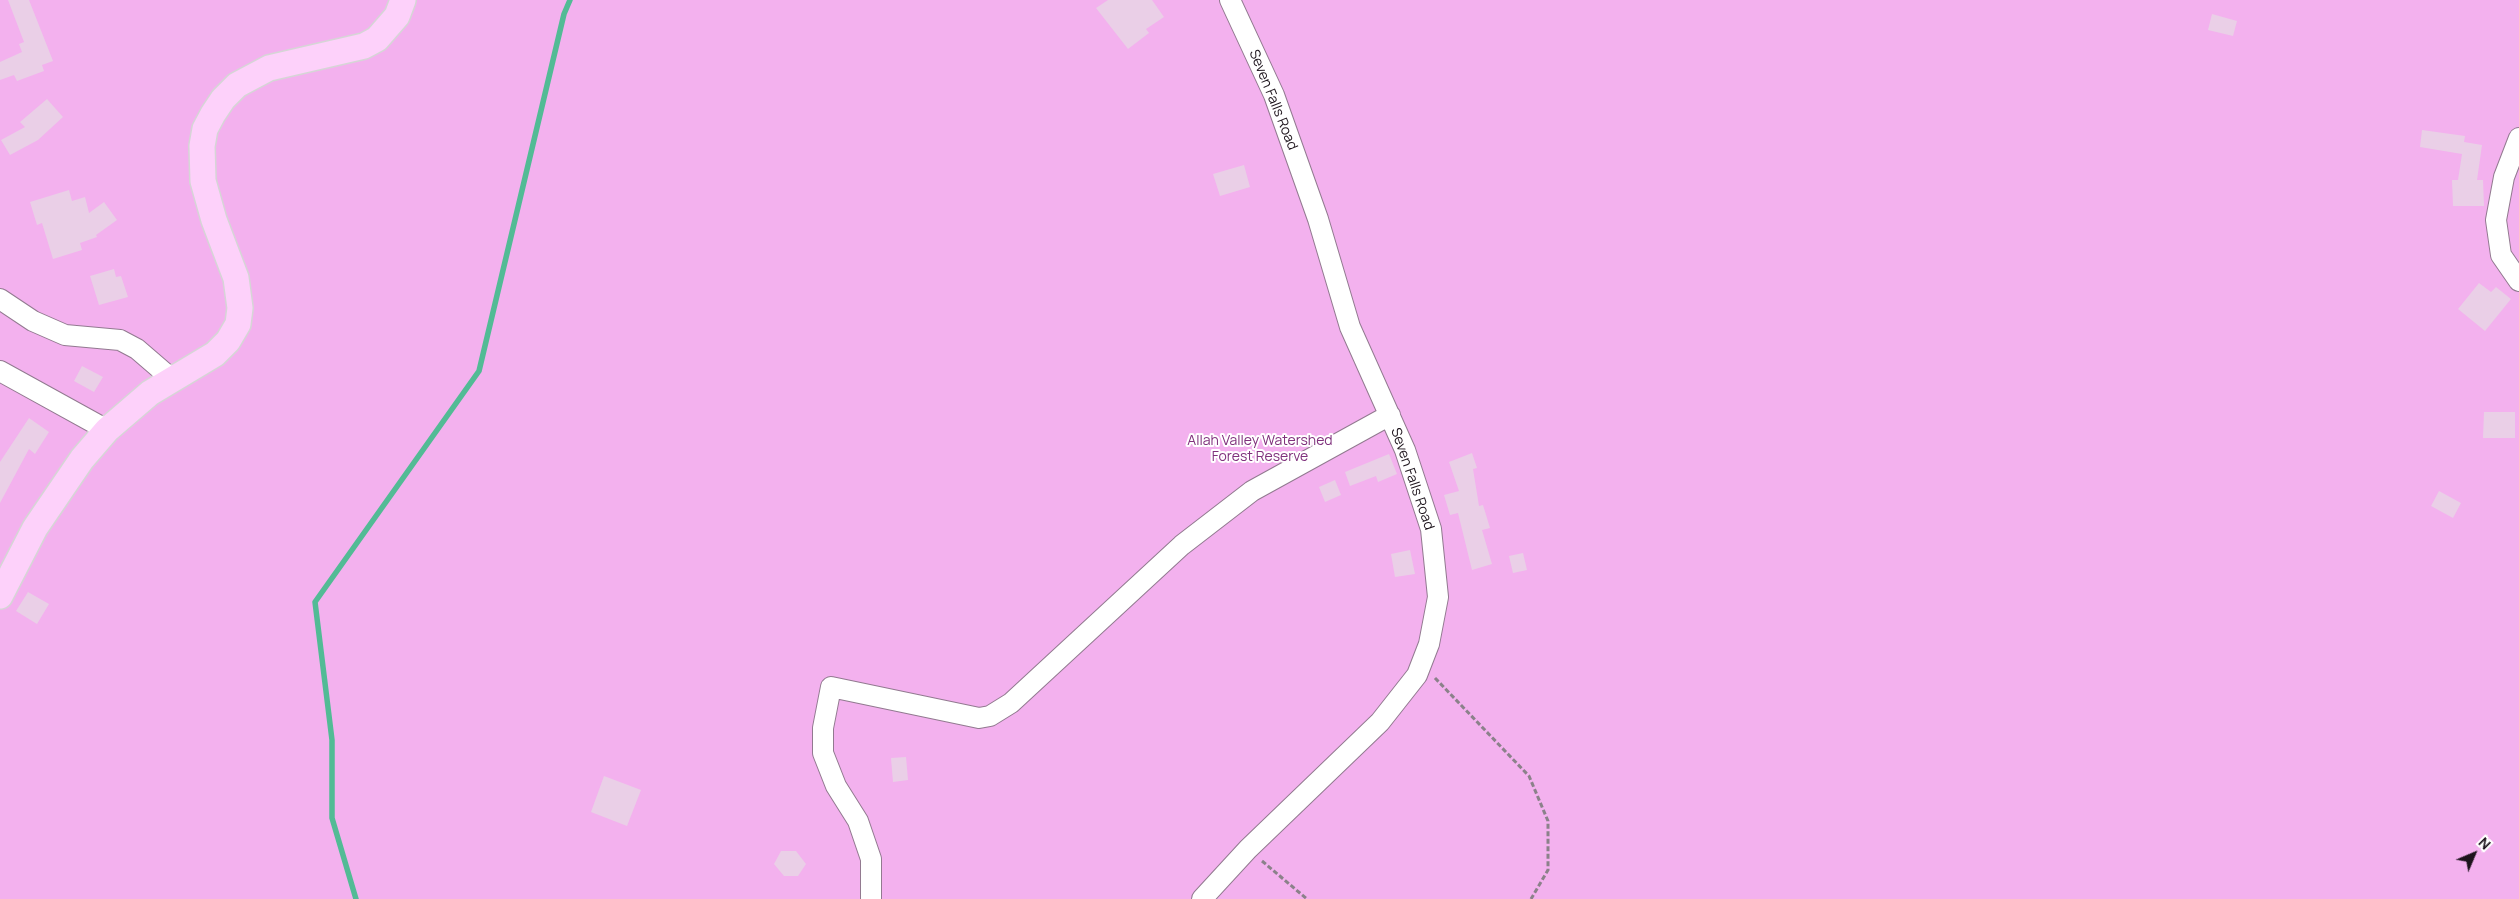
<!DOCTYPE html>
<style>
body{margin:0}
#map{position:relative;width:2519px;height:899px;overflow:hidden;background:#fcf1fb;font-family:Manrope,sans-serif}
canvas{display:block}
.north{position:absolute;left:2449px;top:829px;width:50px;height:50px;-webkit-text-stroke:4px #fff;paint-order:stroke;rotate:45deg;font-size:14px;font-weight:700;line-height:20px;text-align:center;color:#1d141c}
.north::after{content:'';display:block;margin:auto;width:18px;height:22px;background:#1d141c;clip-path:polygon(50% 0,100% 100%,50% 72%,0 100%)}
</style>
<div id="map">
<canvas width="2519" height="899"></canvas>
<div class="north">N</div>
</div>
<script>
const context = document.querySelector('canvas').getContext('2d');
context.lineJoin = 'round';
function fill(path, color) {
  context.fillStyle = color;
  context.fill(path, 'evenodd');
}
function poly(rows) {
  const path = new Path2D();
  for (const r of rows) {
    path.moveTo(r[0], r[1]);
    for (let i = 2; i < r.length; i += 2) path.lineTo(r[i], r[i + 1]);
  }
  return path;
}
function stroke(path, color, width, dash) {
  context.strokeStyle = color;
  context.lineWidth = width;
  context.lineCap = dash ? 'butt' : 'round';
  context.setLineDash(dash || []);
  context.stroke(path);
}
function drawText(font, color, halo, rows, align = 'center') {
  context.font = font + ' Manrope,sans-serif';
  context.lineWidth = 4;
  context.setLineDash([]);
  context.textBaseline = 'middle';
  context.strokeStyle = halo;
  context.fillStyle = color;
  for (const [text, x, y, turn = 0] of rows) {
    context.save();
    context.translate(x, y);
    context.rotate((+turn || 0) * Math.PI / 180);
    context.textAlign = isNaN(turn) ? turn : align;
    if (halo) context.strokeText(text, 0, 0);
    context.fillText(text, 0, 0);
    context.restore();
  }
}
fill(poly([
 [0,0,2519,0,2519,899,0,899]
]), '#f3b1ee');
stroke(poly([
 [356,899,332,818,332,740,315,602,479,371,564,14,570,0]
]), '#52bb95', 5.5);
fill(poly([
 [8,0,29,0,53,61,42,65,44,71,17,81,14,75,0,80,0,62,22,52,19,44,24,42],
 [1108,0,1152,0,1164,17,1146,29,1149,33,1128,49,1096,8],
 [2212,14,2237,21,2233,36,2208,30],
 [47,99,63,117,38,140,10,155,1,140,25,127,20,122],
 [2422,130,2465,136,2464,142,2482,145,2477,180,2483,180,2484,206,2453,206,2452,180,2458,180,2462,154,2420,147],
 [1244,165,1250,187,1220,196,1213,174],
 [69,190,72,201,85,197,89,213,104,202,117,220,96,235,97,237,80,243,82,250,53,259,42,223,37,225,30,202],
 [114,269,116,277,121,276,128,297,99,305,90,276],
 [2479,283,2491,292,2496,287,2511,299,2485,331,2458,309],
 [82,366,103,377,94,392,74,381],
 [2484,412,2515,412,2515,438,2483,438],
 [29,418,49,432,35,454,29,449,0,503,0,462],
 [1472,453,1477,468,1473,469,1479,506,1483,505,1490,528,1482,530,1492,564,1472,570,1458,513,1450,515,1444,495,1459,491,1449,462],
 [1389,454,1397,474,1378,482,1376,476,1350,486,1345,472],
 [1335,480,1341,495,1325,502,1319,487],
 [2439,491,2461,503,2453,518,2431,506],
 [1410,550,1415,574,1395,577,1391,554],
 [1523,553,1527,570,1513,573,1509,556],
 [28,592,49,604,37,624,16,611],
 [906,757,908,780,893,782,891,758],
 [604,776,641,790,627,826,591,812],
 [781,851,796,851,806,864,798,876,784,876,774,864]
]), '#eacfe7');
const minor = poly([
 [2519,138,2504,177,2496,220,2501,255,2519,281],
 [0,299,33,321,65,335,120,340,137,349,173,380],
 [0,371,107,430],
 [871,899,871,859,858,821,836,786,823,753,823,728,831,687,979,718,990,716,1011,703,1182,545,1252,491,1390,415],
 [1202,899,1248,849,1380,722,1417,675,1429,644,1438,597,1431,529,1405,450,1350,327,1318,219,1274,95,1230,0]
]);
const major = poly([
 [0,596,35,528,82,459,107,430,150,393,215,354,228,341,238,324,240,308,236,278,214,220,203,181,202,146,205,129,213,114,223,99,237,85,269,68,364,46,377,39,397,16,403,0]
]);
stroke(minor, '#927a90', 22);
stroke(major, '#d6d5d6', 28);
stroke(poly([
 [1435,678,1529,776,1548,821,1548,870,1531,899],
 [1262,861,1307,899]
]), '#8b818a', 3, [5, 2.5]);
stroke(minor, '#fff', 20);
stroke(major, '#fdd1fa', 25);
drawText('14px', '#1d141c', '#fff', [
 ["Seven Falls Road",1273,100,68],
 ["Seven Falls Road",1412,479,71]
]);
drawText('14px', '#80327d', '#fff', [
 ["Allah Valley Watershed",1260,441],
 ["Forest Reserve",1260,457]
]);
</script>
